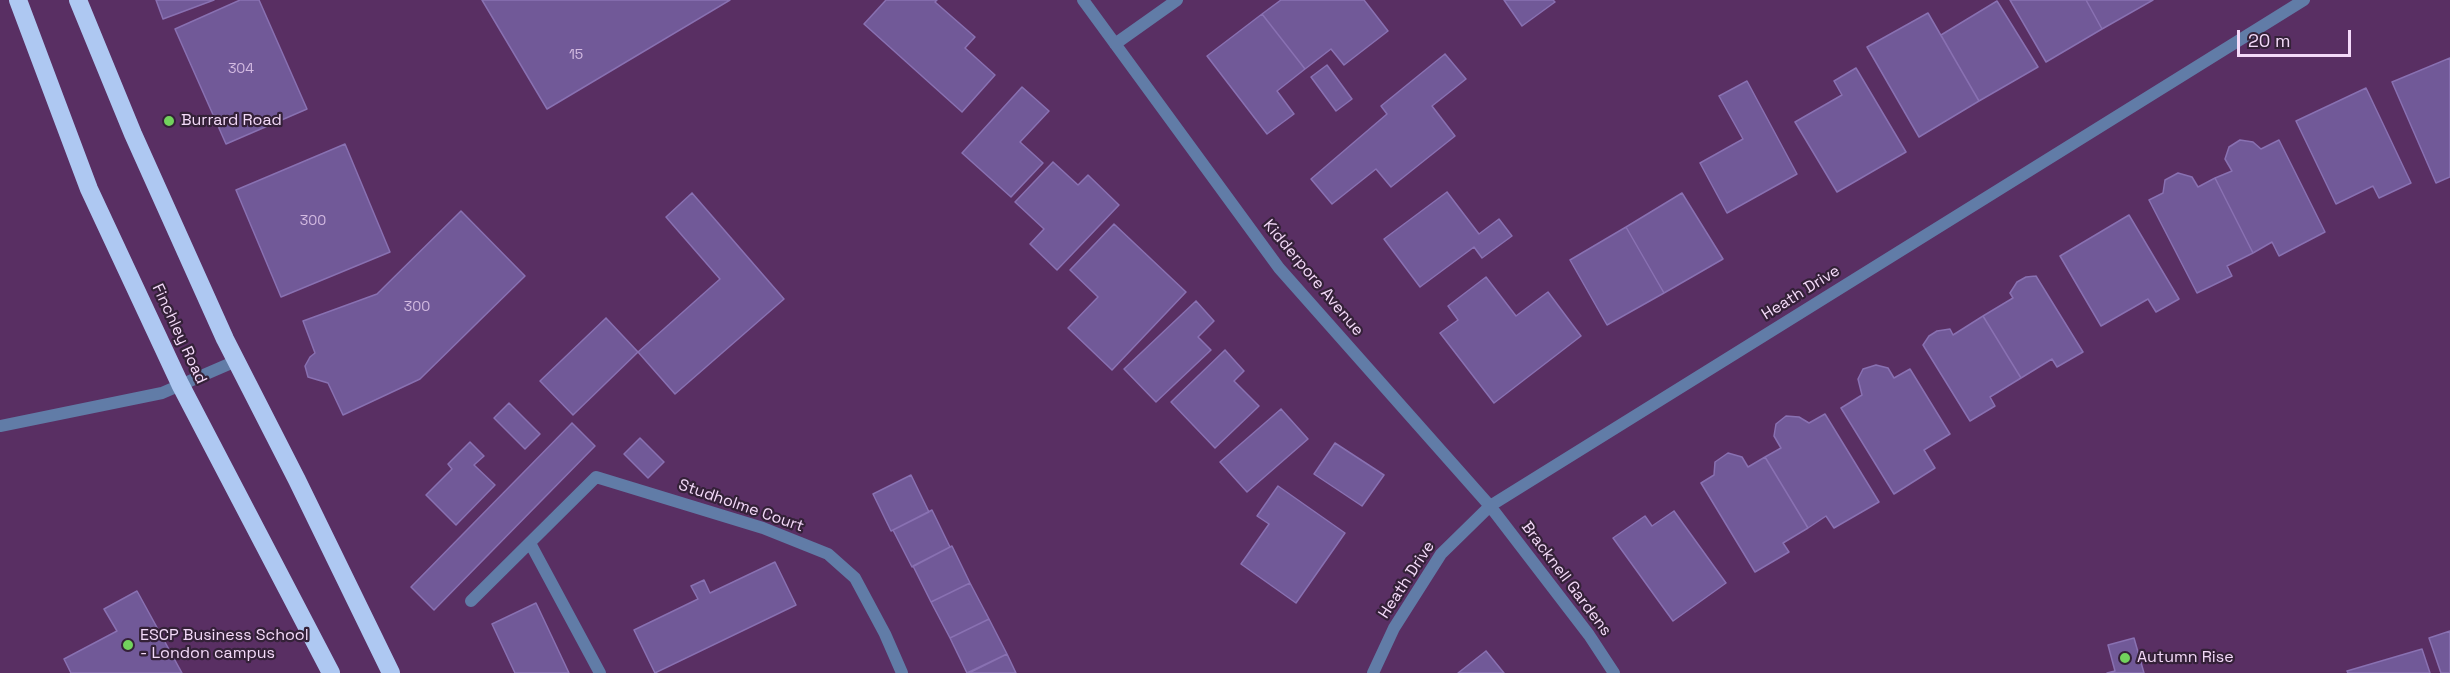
<!DOCTYPE html>
<style>
body{margin:0}
#map{position:relative;width:2450px;height:673px;overflow:hidden;background:#592f63;font-family:"Space Grotesk",sans-serif}
canvas{display:block}
.scale{position:absolute;left:2237px;top:30px;width:114px;height:27px;box-sizing:border-box;border:3px solid #f4daf9;border-top:0;padding-left:8px;font-size:18px;line-height:21px;white-space:nowrap;color:#f4daf9;-webkit-text-stroke:4px #342138;paint-order:stroke}
</style>
<div id="map">
<canvas width="2450" height="673"></canvas>
<div class="scale">20 m</div>
</div>
<script>
const context = document.querySelector('canvas').getContext('2d');
context.lineJoin = 'round';
function fill(path, color) {
  context.fillStyle = color;
  context.fill(path, 'evenodd');
}
function poly(rows) {
  const path = new Path2D();
  for (const r of rows) {
    path.moveTo(r[0], r[1]);
    for (let i = 2; i < r.length; i += 2) path.lineTo(r[i], r[i + 1]);
  }
  return path;
}
function stroke(path, color, width, dash) {
  context.strokeStyle = color;
  context.lineWidth = width;
  context.lineCap = dash ? 'butt' : 'round';
  context.setLineDash(dash || []);
  context.stroke(path);
}
function drawText(font, color, halo, rows, align = 'center') {
  context.font = font + ' "Space Grotesk",sans-serif';
  context.lineWidth = 4.5;
  context.setLineDash([]);
  context.textBaseline = 'middle';
  context.strokeStyle = halo;
  context.fillStyle = color;
  for (const [text, x, y, turn = 0] of rows) {
    context.save();
    context.translate(x, y);
    context.rotate((+turn || 0) * Math.PI / 180);
    context.textAlign = isNaN(turn) ? turn : align;
    if (halo) context.strokeText(text, 0, 0);
    context.fillText(text, 0, 0);
    context.restore();
  }
}
const building = poly([
 [156,0,214,0,163,19,156,0],
 [240,0,259,0,307,109,226,144,175,29,240,0],
 [482,0,730,0,547,109,482,0],
 [886,0,937,0,935,2,975,37,965,48,995,75,962,112,864,24,886,0],
 [1281,0,1364,0,1388,31,1344,65,1331,49,1305,69,1262,14,1281,0],
 [1504,0,1553,0,1555,2,1522,26,1504,0],
 [2010,0,2086,0,2102,29,2046,62,2010,0],
 [2086,0,2153,0,2102,29,2086,0],
 [1997,1,2038,67,1979,101,1941,35,1997,1],
 [1928,13,1979,101,1919,137,1867,47,1928,13],
 [1262,14,1305,69,1277,91,1294,114,1267,134,1207,56,1262,14],
 [1445,54,1466,79,1432,106,1455,136,1391,187,1376,169,1332,204,1311,179,1387,114,1381,106,1445,54],
 [2450,58,2450,177,2436,183,2392,82,2450,58],
 [1327,65,1352,99,1336,111,1311,77,1327,65],
 [1856,68,1906,152,1837,192,1795,122,1842,95,1834,81,1856,68],
 [1747,81,1797,174,1727,213,1700,163,1743,139,1719,96,1747,81],
 [1022,87,1049,111,1020,142,1043,163,1011,197,962,153,1022,87],
 [2366,88,2411,183,2379,198,2373,186,2336,204,2296,121,2366,88],
 [2240,140,2253,142,2261,149,2279,140,2325,232,2279,256,2272,242,2253,253,2215,178,2232,171,2225,159,2229,147,2240,140],
 [345,144,390,252,281,297,236,190,345,144],
 [1053,162,1078,185,1088,175,1119,205,1057,270,1030,244,1044,229,1015,202,1053,162],
 [2178,173,2192,177,2198,187,2215,178,2253,253,2227,266,2232,276,2197,293,2149,200,2163,193,2165,180,2178,173],
 [1447,192,1479,234,1499,219,1512,236,1482,258,1474,247,1420,287,1384,239,1447,192],
 [692,193,784,299,675,394,638,352,720,279,666,217,692,193],
 [1682,193,1723,259,1664,293,1626,227,1682,193],
 [461,211,525,276,420,379,343,415,328,383,308,377,305,366,310,357,315,353,303,321,377,294,461,211],
 [2129,215,2179,299,2156,312,2148,299,2101,326,2060,256,2129,215],
 [1114,224,1186,292,1112,370,1068,328,1098,297,1070,270,1114,224],
 [1626,227,1664,293,1607,325,1570,260,1626,227],
 [2036,276,2083,352,2057,367,2052,359,2021,378,1983,316,2013,298,2010,293,2017,282,2026,277,2036,276],
 [1486,277,1516,316,1548,292,1581,336,1494,403,1440,333,1458,320,1448,306,1486,277],
 [1196,301,1214,321,1198,337,1211,350,1156,402,1124,369,1196,301],
 [1983,316,2021,378,1990,397,1995,406,1970,421,1923,345,1929,336,1937,331,1950,329,1953,335,1983,316],
 [606,318,638,352,573,415,540,381,606,318],
 [1225,350,1244,371,1234,381,1259,406,1215,448,1171,402,1225,350],
 [1876,365,1888,368,1894,378,1910,369,1950,434,1924,450,1935,468,1894,494,1841,408,1862,395,1858,379,1863,369,1876,365],
 [509,403,540,434,525,449,494,418,509,403],
 [1281,409,1308,439,1247,492,1220,462,1281,409],
 [1825,414,1879,502,1834,528,1826,516,1808,528,1765,457,1781,448,1774,436,1776,424,1786,416,1799,417,1809,423,1825,414],
 [572,423,595,446,434,610,411,587,572,423],
 [640,438,664,462,648,478,624,454,640,438],
 [470,442,484,456,474,465,495,485,456,525,426,495,452,469,448,464,470,442],
 [1335,443,1384,475,1362,506,1314,474,1335,443],
 [1728,453,1742,457,1748,467,1765,457,1808,528,1783,543,1789,552,1755,572,1701,483,1714,475,1715,462,1728,453],
 [911,475,929,512,891,531,873,494,911,475],
 [1278,486,1345,533,1296,603,1241,564,1269,524,1257,516,1278,486],
 [932,510,950,547,912,567,893,530,932,510],
 [1674,511,1726,583,1673,621,1613,538,1645,516,1652,526,1674,511],
 [952,546,970,583,931,602,913,566,952,546],
 [775,562,796,605,655,673,634,630,698,599,691,586,704,580,710,593,775,562],
 [970,583,989,619,950,638,931,602,970,583],
 [137,591,182,673,71,673,64,659,117,631,104,609,137,591],
 [536,603,569,673,515,673,492,624,536,603],
 [989,619,1007,654,967,673,950,638,989,619],
 [2450,631,2450,673,2441,673,2429,638,2450,631],
 [2134,638,2144,673,2107,673,2115,671,2108,645,2134,638],
 [2422,649,2430,673,2348,673,2347,671,2422,649],
 [1486,651,1504,673,1458,673,1486,651],
 [1007,654,1016,673,969,673,1007,654]
]);
fill(building, '#715998');
stroke(building, '#8971b2', 1.5);
stroke(poly([
 [1083,0,1279,268,1490,506,1589,635,1614,673],
 [1115,44,1177,0],
 [0,426,162,393,236,361],
 [530,543,600,673],
 [471,601,596,477,763,528,828,554,855,578,885,634,902,673],
 [1373,673,1394,628,1441,554,1490,506,2304,0]
]), '#617ca7', 12);
stroke(poly([
 [18,0,89,189,180,384,331,673],
 [78,0,133,134,225,339,297,480,391,673]
]), '#aec8f2', 18);
for (const [x, y, r, color] of [
 [169,121,6,"#72d25d"],
 [128,645,6,"#72d25d"],
 [2125,658,6,"#72d25d"]
]) {
  const dot = new Path2D();
  dot.arc(x, y, r, 0, 2 * Math.PI);
  context.fillStyle = color;
  context.fill(dot);
  stroke(dot, '#342138', 2);
}
drawText('14px', '#d3bae1', null, [
 ["15",576,55],
 ["304",241,69],
 ["300",313,221],
 ["300",417,307]
]);
drawText('16px', '#f4daf9', '#342138', [
 ["Burrard Road",181,121],
 ["ESCP Business School",140,636],
 ["- London campus",140,654],
 ["Autumn Rise",2137,658]
], 'left');
drawText('16px', '#f4daf9', '#342138', [
 ["Kidderpore Avenue",1313,278,50],
 ["Heath Drive",1801,293,-32],
 ["Finchley Road",179,334,65],
 ["Studholme Court",741,506,19],
 ["Bracknell Gardens",1566,579,53],
 ["Heath Drive",1407,580,-57]
]);
</script>
